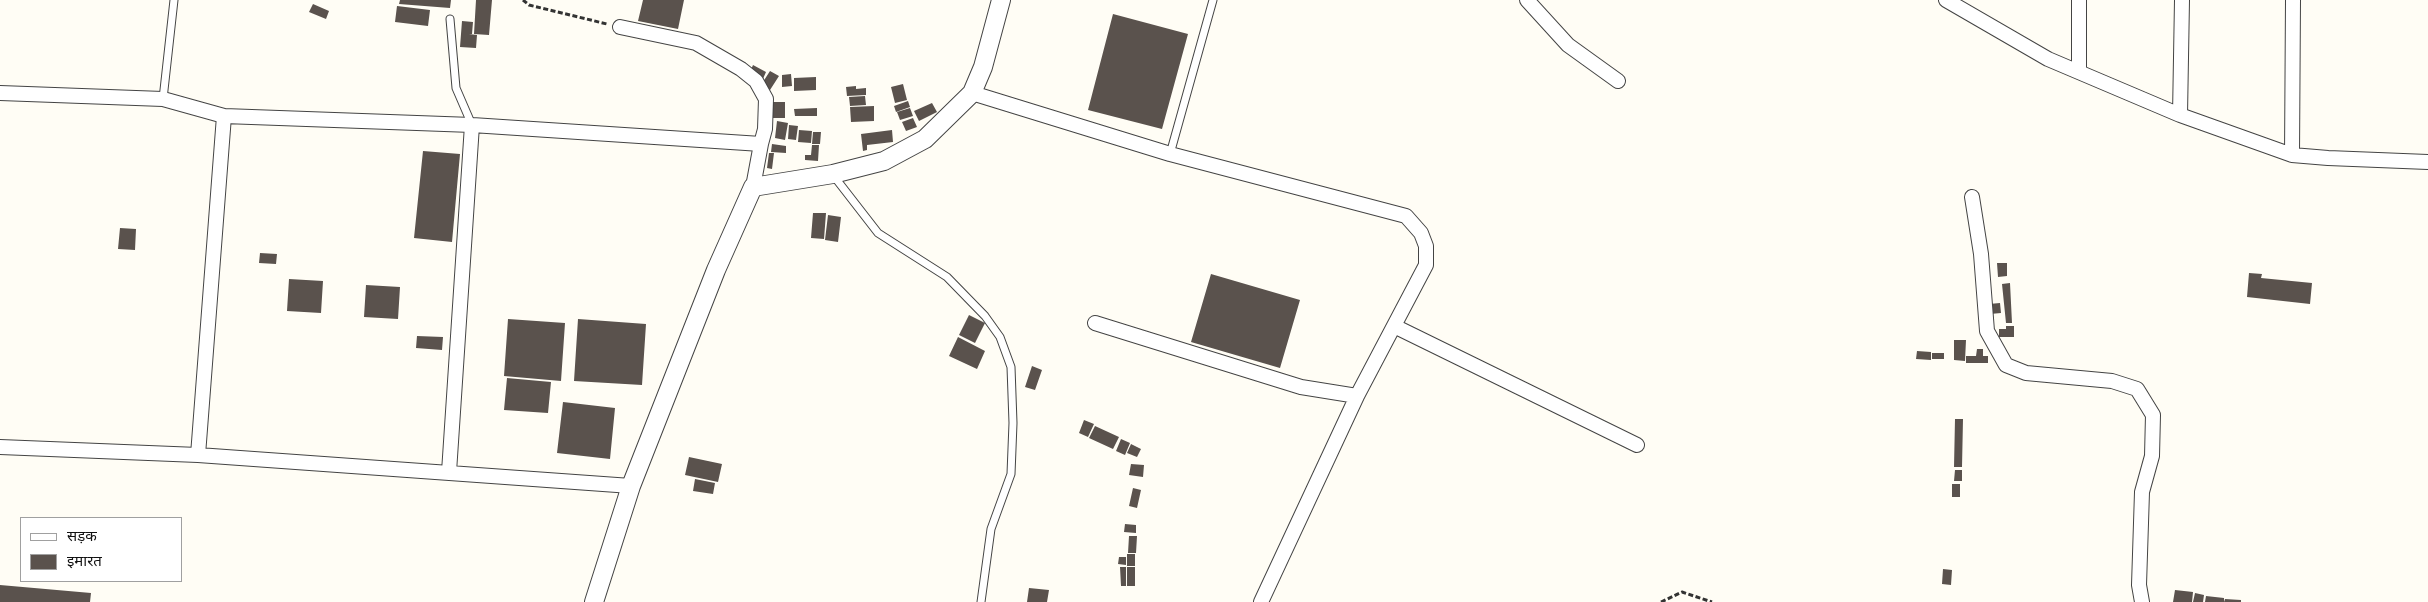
<!DOCTYPE html>
<meta charset="utf-8">
<style>
body{margin:0}
#map{position:relative;width:2428px;height:602px;overflow:hidden;background:#fffdf5;font-family:"Roboto Serif","Noto Sans Devanagari",serif}
canvas{display:block}
.legend{position:absolute;left:20px;top:517px;width:162px;height:65px;box-sizing:border-box;background:#fff;border:1px solid #a0a0a0;margin:0;padding:6px 9px;list-style:none;font-size:15px;color:#111}
.legend li{display:flex;align-items:center;gap:10px;height:25px}
.legend b{width:25px;border:1px solid #a0a0a0}
</style>
<div id="map">
<canvas width="2428" height="602"></canvas>
<ul class="legend">
<li><b style="height:6px;background:#fff"></b>सड़क</li>
<li><b style="height:14px;background:#5a524d"></b>इमारत</li>
</ul>
</div>
<script>
const context = document.querySelector('canvas').getContext('2d');
context.lineJoin = 'round';
function fill(path, color) {
  context.fillStyle = color;
  context.fill(path, 'evenodd');
}
function poly(rows) {
  const path = new Path2D();
  for (const r of rows) {
    path.moveTo(r[0], r[1]);
    for (let i = 2; i < r.length; i += 2) path.lineTo(r[i], r[i + 1]);
  }
  return path;
}
function stroke(path, color, width, dash) {
  context.strokeStyle = color;
  context.lineWidth = width;
  context.lineCap = dash ? 'butt' : 'round';
  context.setLineDash(dash || []);
  context.stroke(path);
}
fill(poly([
 [400,0,451,0,450,8,399,4],
 [476,0,492,0,489,35,474,34],
 [643,0,684,0,678,29,638,21],
 [313,4,329,11,326,19,309,12],
 [397,6,430,10,428,26,395,22],
 [1113,14,1188,34,1162,129,1088,110],
 [462,21,473,22,472,34,469,34,477,35,476,48,460,47],
 [753,65,766,72,762,81,749,74],
 [770,71,779,76,770,90,761,85],
 [791,74,792,86,782,87,782,75],
 [816,77,816,90,794,91,794,78],
 [903,84,907,100,895,103,891,87],
 [856,86,856,89,866,88,866,95,847,96,846,87],
 [865,96,866,105,850,106,849,97],
 [908,101,910,107,896,112,894,106],
 [772,102,785,102,785,118,772,118],
 [932,103,937,112,919,121,914,111],
 [874,106,874,121,851,122,850,107],
 [817,108,817,116,795,116,794,109],
 [910,108,913,116,900,120,897,112],
 [913,118,917,127,906,131,902,122],
 [777,121,788,123,785,140,775,138],
 [789,125,798,126,796,140,788,139],
 [799,130,812,131,811,143,798,142],
 [892,130,893,142,867,145,867,150,863,151,861,134],
 [813,132,821,132,820,144,812,144],
 [772,144,786,146,786,153,771,152],
 [812,145,819,145,818,161,805,160,805,155,811,155],
 [423,151,460,154,452,242,414,238],
 [769,153,774,153,772,169,767,168],
 [813,213,826,213,824,239,811,238],
 [828,215,841,217,838,242,825,240],
 [120,228,136,229,135,250,118,249],
 [260,253,277,254,276,264,259,263],
 [1997,263,2007,263,2007,276,1998,277],
 [2249,273,2262,274,2261,278,2312,283,2310,304,2247,297],
 [1211,274,1300,300,1280,368,1191,342],
 [289,279,323,281,321,313,287,311],
 [2010,283,2012,323,2006,323,2002,284],
 [366,285,400,287,398,319,364,317],
 [2000,303,2001,313,1990,314,1989,304],
 [969,315,985,323,975,343,959,335],
 [508,319,565,323,561,381,504,376],
 [578,319,646,324,642,385,574,381],
 [2006,326,2014,326,2014,337,1999,337,1999,329,2006,329],
 [417,336,443,337,442,350,416,348],
 [958,337,985,351,977,369,949,356],
 [1954,340,1966,340,1965,361,1954,360],
 [1977,349,1983,349,1983,356,1988,356,1988,363,1966,363,1966,356,1976,356],
 [1917,351,1931,352,1931,360,1916,359],
 [1932,353,1944,353,1944,359,1932,359],
 [1032,366,1042,370,1035,390,1025,387],
 [507,378,551,382,548,413,504,410],
 [563,402,615,408,610,459,557,453],
 [1955,419,1963,419,1962,467,1954,467],
 [1084,420,1094,424,1088,437,1079,433],
 [1095,426,1119,437,1113,449,1089,438],
 [1121,439,1130,443,1125,455,1116,451],
 [1131,444,1141,449,1137,457,1127,453],
 [689,457,722,464,718,482,685,475],
 [1131,464,1144,465,1143,477,1129,475],
 [1955,470,1962,470,1962,481,1954,481],
 [695,479,715,483,713,494,693,491],
 [1952,484,1960,484,1960,497,1952,497],
 [1133,488,1141,490,1137,508,1129,506],
 [1125,524,1136,525,1136,533,1124,532],
 [1129,536,1137,536,1136,553,1128,553],
 [1127,554,1135,554,1135,566,1127,566],
 [1119,557,1126,557,1126,565,1118,564],
 [1120,567,1126,567,1126,586,1121,586],
 [1127,567,1135,567,1135,586,1127,586],
 [1943,569,1952,570,1951,585,1942,584],
 [0,585,91,593,90,602,0,602],
 [1029,588,1049,590,1047,602,1027,602],
 [2175,590,2193,592,2192,602,2173,602],
 [2195,593,2204,595,2203,602,2193,602],
 [2206,596,2224,598,2224,602,2205,602],
 [2225,599,2241,600,2241,602,2224,602]
]), '#5a524d');
const service = poly([
 [450,19,456,88,472,125],
 [163,99,174,0],
 [1170,154,1213,0],
 [833,175,878,233,947,277,985,316,1000,337,1011,367,1013,423,1011,474,991,529,981,602]
]);
const minor = poly([
 [1527,0,1568,45,1618,81],
 [1946,0,2048,59,2180,115,2292,155,2328,158,2428,162],
 [2079,0,2079,70],
 [0,93,163,99,224,116,472,125,761,144,765,129,766,99,756,81,741,69,696,43,620,27],
 [972,93,1170,154,1406,216,1421,233,1426,246,1426,265,1357,396,1301,387,1095,323],
 [2180,115,2182,0],
 [2292,155,2293,0],
 [753,187,761,144],
 [1972,197,1981,254,1987,331,2006,365,2026,373,2112,381,2137,389,2153,415,2152,456,2142,492,2139,585,2142,602],
 [1394,326,1637,445],
 [0,447,198,455,224,116],
 [198,455,631,486],
 [449,472,472,125],
 [1261,602,1357,396]
]);
const tertiary = poly([
 [594,602,631,486,716,270,753,187,833,174,884,161,925,139,972,93,983,67,1001,0]
]);
stroke(service, '#444', 9);
stroke(minor, '#444', 16);
stroke(tertiary, '#444', 20);
stroke(poly([
 [523,0,529,5,607,24],
 [1661,602,1682,592,1712,602]
]), '#333', 3, [5, 2.5]);
stroke(service, '#fff', 7);
stroke(minor, '#fff', 14);
stroke(tertiary, '#fff', 18);
</script>
